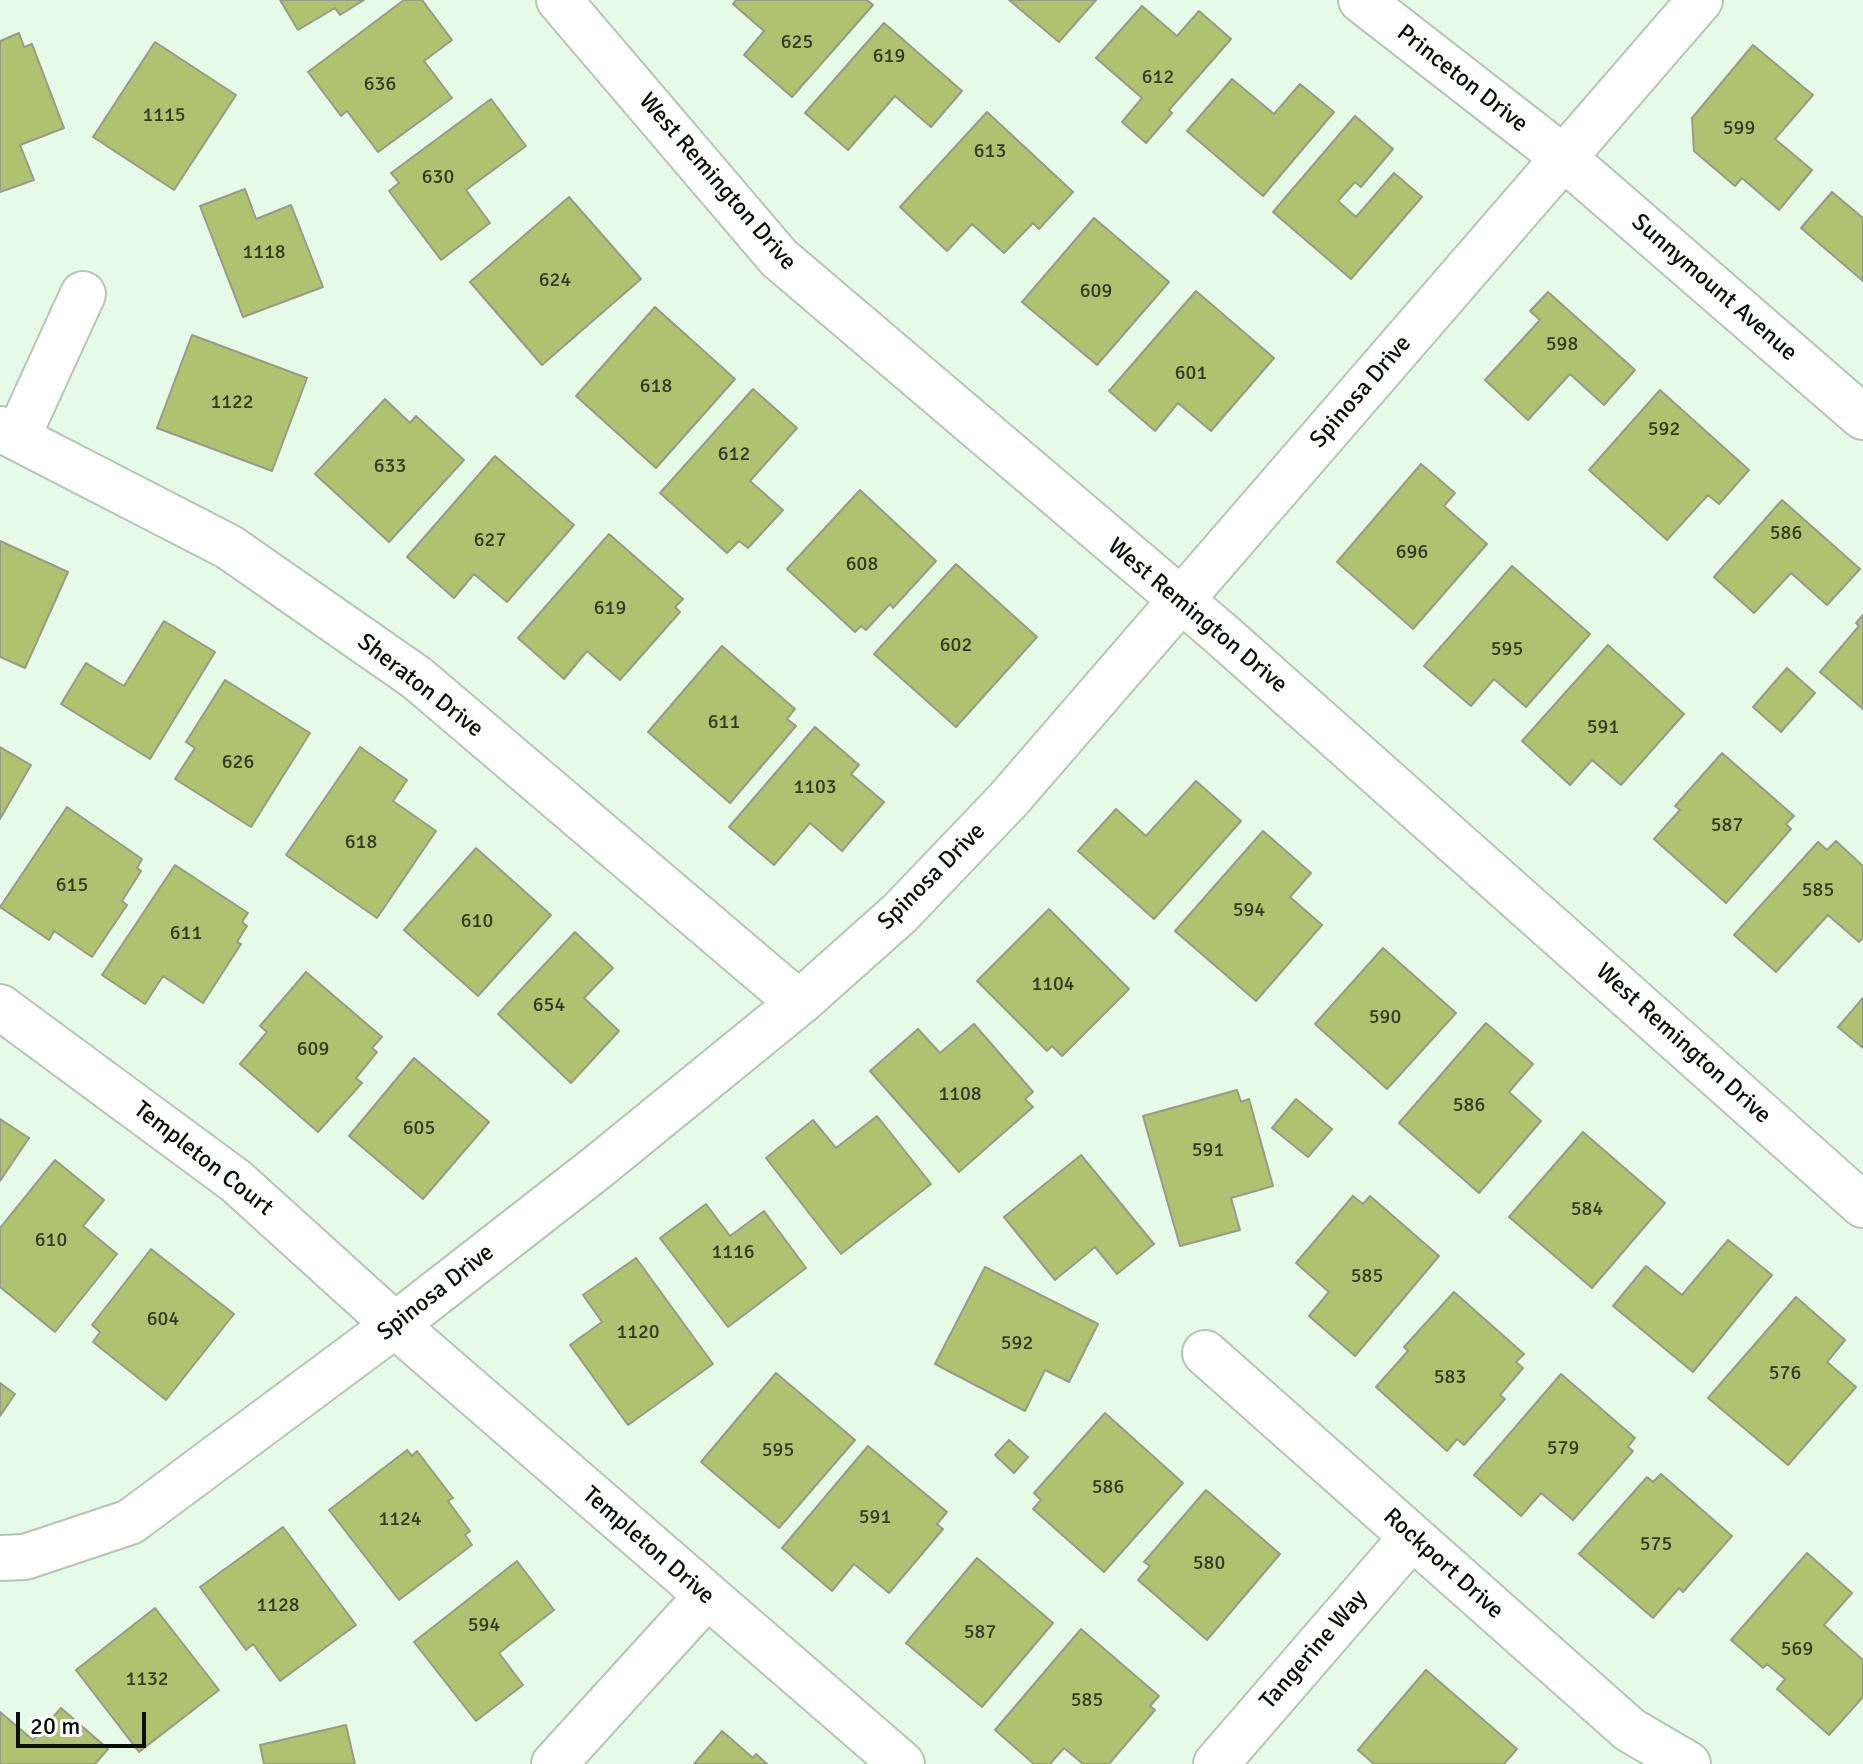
<!DOCTYPE html>
<style>
body{margin:0}
#map{position:relative;width:1863px;height:1764px;overflow:hidden;background:#e7f9e7;font-family:Signika,sans-serif}
canvas{display:block}
.scale{position:absolute;left:16px;top:1712px;width:130px;height:36px;box-sizing:border-box;border:4px solid #090f09;border-top:0;padding-left:10px;font-size:24px;line-height:28px;white-space:nowrap;color:#090f09;-webkit-text-stroke:6px #fff;paint-order:stroke}
</style>
<div id="map">
<canvas width="1863" height="1764"></canvas>
<div class="scale">20 m</div>
</div>
<script>
const context = document.querySelector('canvas').getContext('2d');
context.lineJoin = 'round';
function fill(path, color) {
  context.fillStyle = color;
  context.fill(path, 'evenodd');
}
function poly(rows) {
  const path = new Path2D();
  for (const r of rows) {
    path.moveTo(r[0], r[1]);
    for (let i = 2; i < r.length; i += 2) path.lineTo(r[i], r[i + 1]);
  }
  return path;
}
function stroke(path, color, width, dash) {
  context.strokeStyle = color;
  context.lineWidth = width;
  context.lineCap = dash ? 'butt' : 'round';
  context.setLineDash(dash || []);
  context.stroke(path);
}
function drawText(font, color, halo, rows, align = 'center') {
  context.font = font + ' Signika,sans-serif';
  context.lineWidth = 8;
  context.setLineDash([]);
  context.textBaseline = 'middle';
  context.strokeStyle = halo;
  context.fillStyle = color;
  for (const [text, x, y, turn = 0] of rows) {
    context.save();
    context.translate(x, y);
    context.rotate((+turn || 0) * Math.PI / 180);
    context.textAlign = isNaN(turn) ? turn : align;
    if (halo) context.strokeText(text, 0, 0);
    context.fillText(text, 0, 0);
    context.restore();
  }
}
const building = poly([
 [280,0,364,0,340,15,335,8,298,30,280,0],
 [404,0,422,0,452,40,424,61,452,98,378,152,347,111,341,116,308,72,404,0],
 [736,0,867,0,873,5,792,97,744,55,764,31,733,4,736,0],
 [1009,0,1096,0,1059,42,1009,0],
 [1142,6,1177,36,1199,11,1231,39,1169,110,1172,113,1146,143,1122,122,1142,98,1096,58,1142,6],
 [884,23,962,91,931,127,895,96,848,150,805,113,884,23],
 [19,33,24,47,32,44,64,128,20,145,34,180,0,192,0,41,19,33],
 [155,42,236,95,174,190,93,137,155,42],
 [1753,45,1813,95,1775,139,1812,170,1779,210,1742,178,1735,186,1694,151,1692,118,1753,45],
 [1232,79,1274,114,1300,84,1334,112,1263,196,1187,131,1232,79],
 [491,99,526,146,466,190,490,223,441,260,389,191,399,183,391,173,491,99],
 [987,112,1073,192,1039,229,1033,223,1004,253,972,224,947,251,900,207,987,112],
 [1355,116,1393,149,1361,187,1355,182,1338,201,1356,217,1394,173,1422,197,1351,279,1273,212,1355,116],
 [245,189,256,219,291,205,323,287,243,317,200,206,245,189],
 [1832,192,1863,218,1863,281,1801,228,1832,192],
 [569,197,641,279,542,365,470,282,569,197],
 [1094,218,1169,282,1097,365,1022,302,1094,218],
 [1196,291,1274,358,1211,431,1178,403,1155,431,1109,391,1196,291],
 [1548,292,1635,370,1604,405,1570,374,1528,420,1485,380,1540,320,1530,311,1548,292],
 [655,307,735,379,656,468,576,396,655,307],
 [192,335,307,378,272,471,157,428,192,335],
 [753,389,797,428,750,481,783,510,748,548,739,541,727,553,660,493,753,389],
 [1660,390,1749,470,1719,504,1708,495,1667,540,1589,470,1660,390],
 [385,399,410,423,416,416,464,460,389,542,315,474,385,399],
 [495,456,574,525,507,602,474,574,454,598,407,557,495,456],
 [1421,464,1455,493,1444,506,1487,544,1413,629,1337,562,1421,464],
 [860,490,936,561,893,608,890,604,866,630,861,626,855,632,787,569,860,490],
 [1782,500,1860,569,1827,605,1791,573,1754,613,1714,577,1782,500],
 [609,534,683,599,675,607,680,612,620,680,587,651,564,679,518,638,609,534],
 [0,541,68,572,25,668,0,657,0,541],
 [956,564,1037,637,956,727,874,654,956,564],
 [1512,566,1590,634,1526,707,1494,679,1471,706,1424,666,1512,566],
 [1863,615,1863,709,1820,672,1859,626,1856,623,1863,615],
 [164,621,215,652,150,759,61,704,86,663,124,686,164,621],
 [1608,645,1684,714,1621,785,1592,760,1570,785,1522,741,1608,645],
 [722,646,795,709,787,719,796,726,730,803,648,732,722,646],
 [1787,668,1815,693,1781,732,1753,707,1787,668],
 [225,680,310,733,251,827,175,779,195,748,186,742,225,680],
 [815,727,859,765,851,774,884,802,842,851,810,823,774,865,729,827,815,727],
 [0,747,31,765,0,819,0,747],
 [360,747,407,780,393,801,436,831,377,918,286,855,360,747],
 [1722,753,1794,816,1786,824,1791,829,1726,903,1654,839,1680,810,1675,806,1722,753],
 [1196,781,1241,821,1154,919,1078,851,1116,809,1146,836,1196,781],
 [67,807,142,859,137,868,141,871,122,901,127,905,92,957,54,931,49,940,0,907,67,807],
 [1263,831,1311,873,1290,897,1322,925,1256,1001,1175,931,1263,831],
 [1836,841,1863,866,1863,938,1859,942,1828,915,1776,972,1734,935,1818,842,1827,850,1836,841],
 [476,848,551,915,478,996,404,930,476,848],
 [175,865,248,913,242,922,247,926,237,942,241,944,203,1003,163,976,145,1004,102,975,175,865],
 [1049,909,1129,989,1062,1056,1052,1046,1047,1051,977,981,1049,909],
 [575,932,613,968,584,998,619,1031,571,1083,498,1014,575,932],
 [1383,948,1456,1013,1387,1089,1315,1024,1383,948],
 [306,972,382,1037,372,1048,377,1052,356,1078,362,1083,318,1132,240,1064,267,1032,260,1026,306,972],
 [1863,998,1863,1048,1838,1027,1863,998],
 [1486,1023,1533,1064,1509,1092,1541,1121,1479,1193,1399,1123,1486,1023],
 [974,1024,1033,1092,1025,1099,1033,1107,959,1172,870,1071,918,1029,940,1053,974,1024],
 [414,1058,489,1122,423,1199,349,1136,414,1058],
 [1237,1090,1241,1102,1249,1099,1273,1186,1231,1198,1240,1230,1180,1246,1143,1116,1237,1090],
 [1296,1099,1332,1129,1308,1157,1272,1128,1296,1099],
 [877,1116,931,1184,841,1254,766,1158,813,1120,836,1148,877,1116],
 [0,1119,29,1138,0,1181,0,1119],
 [1583,1132,1665,1203,1592,1288,1509,1217,1583,1132],
 [1081,1155,1154,1244,1117,1274,1095,1247,1055,1280,1004,1217,1081,1155],
 [55,1160,104,1200,83,1226,117,1254,55,1332,0,1287,0,1228,55,1160],
 [1353,1196,1363,1204,1370,1196,1439,1256,1355,1356,1309,1316,1329,1292,1296,1263,1353,1196],
 [706,1204,730,1236,764,1211,806,1268,728,1327,660,1238,706,1204],
 [1728,1240,1772,1275,1693,1372,1613,1306,1646,1266,1682,1295,1728,1240],
 [151,1249,234,1314,166,1400,93,1342,100,1332,92,1325,151,1249],
 [636,1258,713,1364,628,1425,570,1345,602,1322,583,1295,636,1258],
 [985,1267,1098,1324,1069,1382,1045,1370,1025,1411,935,1364,985,1267],
 [1454,1292,1524,1354,1516,1362,1523,1368,1500,1395,1505,1399,1464,1445,1457,1439,1447,1451,1376,1387,1408,1351,1404,1347,1454,1292],
 [1796,1297,1845,1340,1827,1362,1856,1387,1788,1465,1708,1398,1796,1297],
 [776,1373,855,1440,779,1528,701,1462,776,1373],
 [1561,1374,1635,1438,1628,1447,1633,1451,1573,1520,1541,1493,1521,1516,1474,1475,1561,1374],
 [0,1383,15,1394,0,1416,0,1383],
 [1105,1413,1183,1483,1104,1572,1033,1509,1041,1500,1034,1493,1105,1413],
 [1009,1440,1028,1457,1014,1473,995,1455,1009,1440],
 [868,1446,947,1512,937,1524,943,1529,889,1593,854,1564,832,1591,782,1548,868,1446],
 [407,1450,412,1456,417,1451,453,1498,448,1501,470,1531,465,1535,472,1545,399,1600,329,1510,407,1450],
 [1661,1474,1732,1536,1683,1592,1679,1588,1653,1618,1579,1554,1647,1477,1653,1482,1661,1474],
 [1206,1490,1280,1554,1207,1640,1138,1580,1150,1566,1144,1562,1206,1490],
 [283,1527,356,1625,280,1681,253,1644,246,1650,200,1587,283,1527],
 [1807,1553,1852,1593,1824,1625,1863,1660,1863,1697,1829,1735,1777,1689,1785,1679,1767,1664,1763,1668,1731,1640,1807,1553],
 [977,1558,1053,1623,982,1707,906,1643,977,1558],
 [517,1561,554,1610,499,1653,523,1685,476,1721,414,1642,517,1561],
 [155,1608,219,1690,139,1752,76,1670,155,1608],
 [1081,1629,1159,1696,1150,1706,1155,1710,1109,1764,1083,1764,1064,1748,1050,1764,1034,1764,995,1730,1081,1629],
 [1426,1670,1517,1749,1504,1764,1374,1764,1358,1750,1426,1670],
 [61,1708,108,1749,95,1764,0,1764,0,1712,33,1740,61,1708],
 [346,1725,355,1764,264,1764,260,1745,346,1725],
 [722,1731,753,1758,756,1754,767,1764,694,1764,722,1731]
]);
fill(building, '#adc36f');
stroke(building, '#969c88', 2);
const street = poly([
 [1361,0,1564,158,1863,417],
 [0,429,229,547,417,678,799,1003],
 [18,436,83,294],
 [0,1007,236,1181,395,1325,902,1764],
 [1205,1353,1630,1730,1688,1764],
 [0,1558,25,1557,130,1522,395,1325,599,1166,799,1003,900,913,1008,800,1700,0],
 [554,1764,706,1597],
 [1216,1764,1412,1537]
]);
const secondary = poly([
 [559,0,779,258,1220,633,1863,1205]
]);
stroke(street, '#b5c6b5', 48);
stroke(secondary, '#b5c6b5', 48);
stroke(street, '#fff', 44);
stroke(secondary, '#fff', 44);
drawText('20px', '#323c22', null, [
 ["625",797,43],
 ["619",889,57],
 ["612",1158,78],
 ["636",380,85],
 ["1115",164,116],
 ["599",1739,129],
 ["613",990,152],
 ["630",438,178],
 ["1118",264,253],
 ["624",555,281],
 ["609",1096,292],
 ["598",1562,345],
 ["601",1191,374],
 ["618",656,387],
 ["1122",232,403],
 ["592",1664,430],
 ["612",734,455],
 ["633",390,467],
 ["586",1786,534],
 ["627",490,541],
 ["696",1412,553],
 ["608",862,565],
 ["619",610,609],
 ["602",956,646],
 ["595",1507,650],
 ["611",724,723],
 ["591",1603,728],
 ["626",238,763],
 ["1103",815,788],
 ["587",1727,826],
 ["618",361,843],
 ["615",72,886],
 ["585",1818,891],
 ["594",1249,911],
 ["610",477,922],
 ["611",186,934],
 ["1104",1053,985],
 ["654",549,1006],
 ["590",1385,1018],
 ["609",313,1050],
 ["1108",960,1095],
 ["586",1469,1106],
 ["605",419,1129],
 ["591",1208,1151],
 ["584",1587,1210],
 ["610",51,1241],
 ["1116",733,1253],
 ["585",1367,1277],
 ["604",163,1320],
 ["1120",638,1333],
 ["592",1017,1344],
 ["576",1785,1374],
 ["583",1450,1378],
 ["579",1563,1449],
 ["595",778,1451],
 ["586",1108,1488],
 ["591",875,1518],
 ["1124",400,1520],
 ["575",1656,1545],
 ["580",1209,1564],
 ["1128",278,1606],
 ["594",484,1626],
 ["587",980,1633],
 ["569",1797,1650],
 ["1132",147,1680],
 ["585",1087,1701]
]);
drawText('24px', '#090f09', '#fff', [
 ["Princeton Drive",1462,79,38],
 ["West Remington Drive",717,182,49],
 ["Sunnymount Avenue",1714,288,41],
 ["Spinosa Drive",1361,392,-49],
 ["West Remington Drive",1197,616,40],
 ["Sheraton Drive",420,686,38],
 ["Spinosa Drive",932,877,-45],
 ["West Remington Drive",1683,1044,42],
 ["Templeton Court",203,1159,38],
 ["Spinosa Drive",436,1293,-38],
 ["Templeton Drive",648,1546,41],
 ["Rockport Drive",1443,1564,42],
 ["Tangerine Way",1314,1650,-49]
]);
</script>
